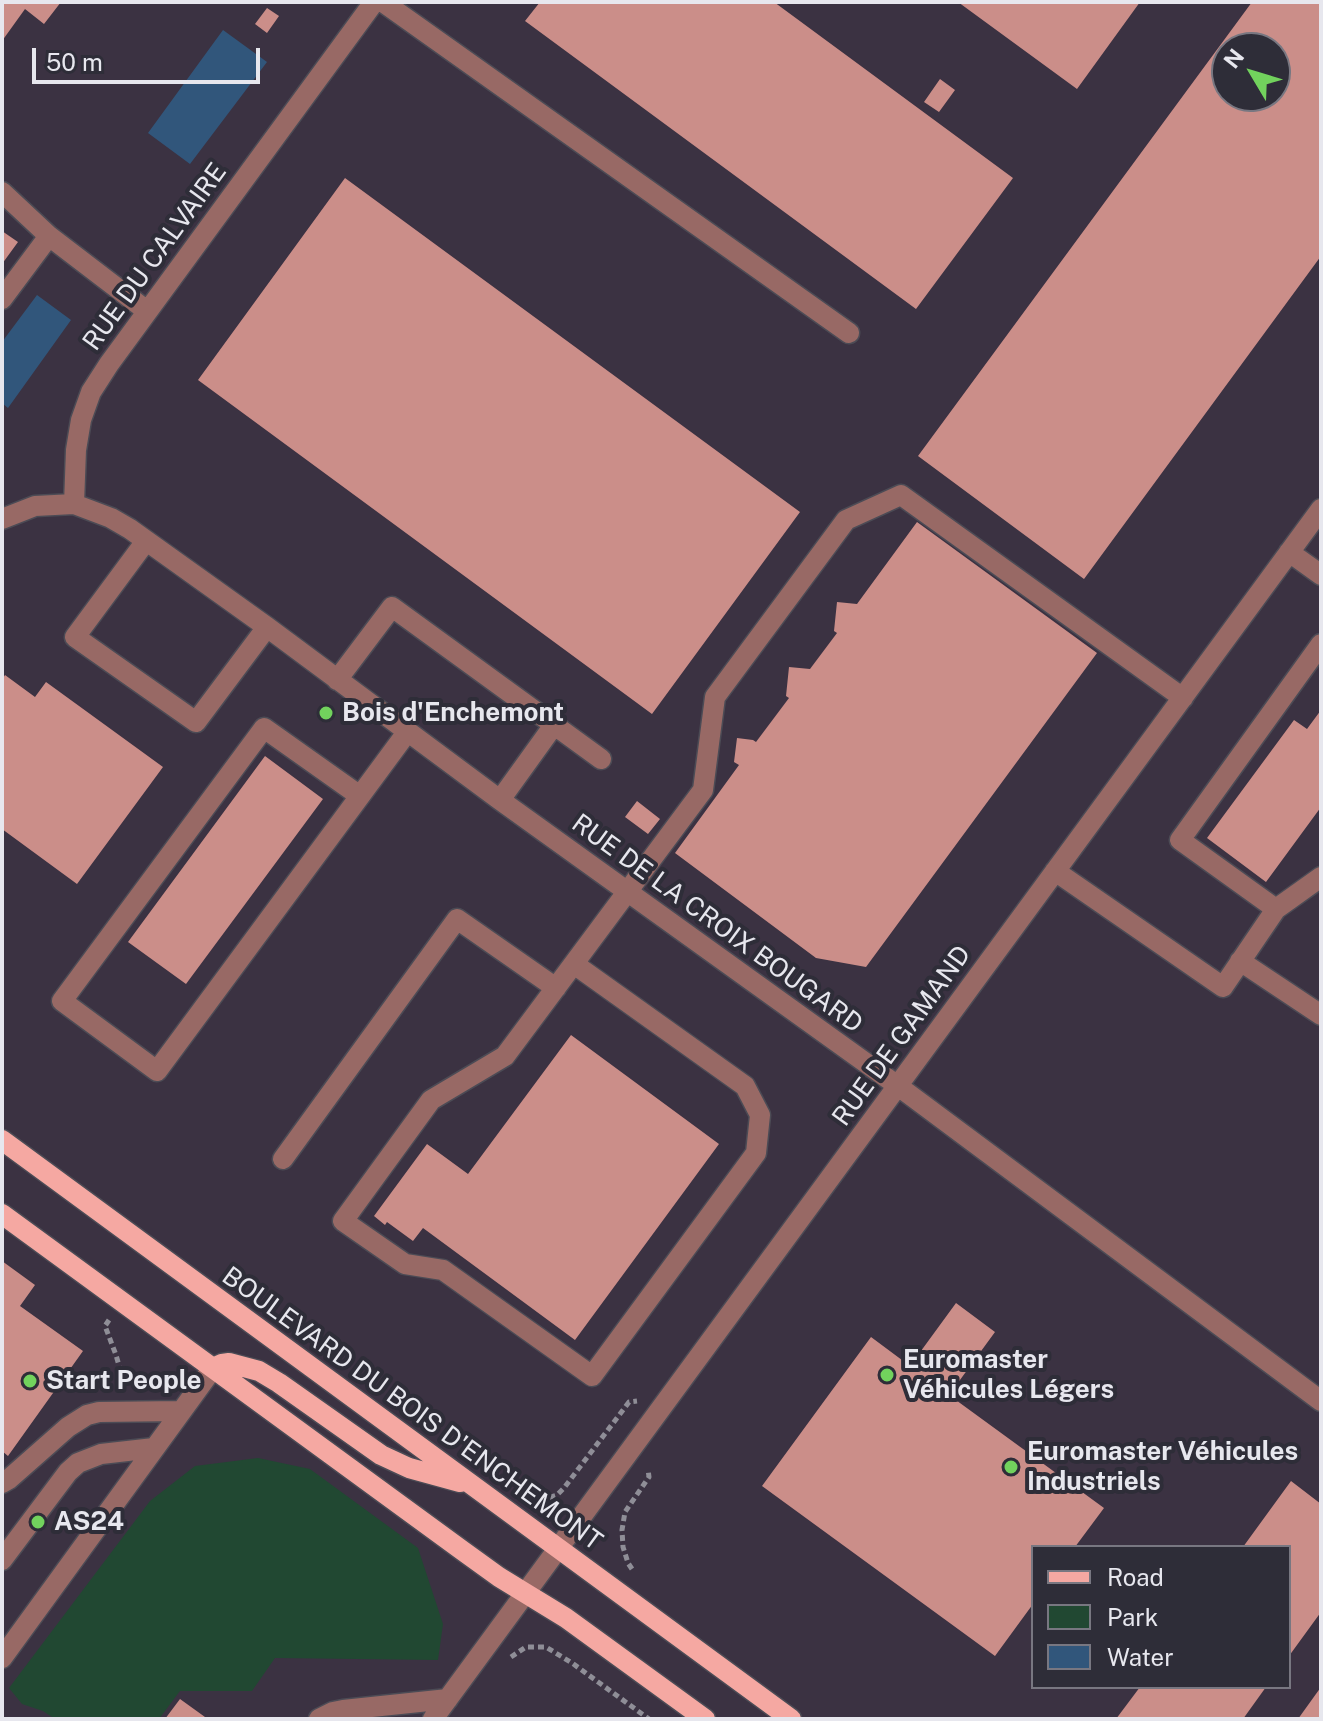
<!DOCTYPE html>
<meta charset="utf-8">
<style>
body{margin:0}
#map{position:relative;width:1323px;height:1721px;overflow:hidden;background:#2e2d38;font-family:"Public Sans",sans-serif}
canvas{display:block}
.frame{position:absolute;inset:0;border:4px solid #e7e7ee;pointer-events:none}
.legend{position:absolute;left:1031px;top:1545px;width:260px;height:144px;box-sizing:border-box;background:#2e2d38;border:2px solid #787781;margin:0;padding:10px 14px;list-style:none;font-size:24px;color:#e7e7ee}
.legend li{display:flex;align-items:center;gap:16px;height:40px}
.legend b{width:40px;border:2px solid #787781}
.north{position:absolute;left:1211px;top:32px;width:80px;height:80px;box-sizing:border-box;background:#2e2d38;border:2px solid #787781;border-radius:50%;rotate:308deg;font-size:22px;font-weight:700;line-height:32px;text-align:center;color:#e7e7ee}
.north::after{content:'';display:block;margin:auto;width:28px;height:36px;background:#72d25d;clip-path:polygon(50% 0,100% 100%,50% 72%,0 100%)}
.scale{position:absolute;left:32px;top:48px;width:228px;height:36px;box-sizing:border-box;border:4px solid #e7e7ee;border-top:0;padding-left:10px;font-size:24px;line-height:28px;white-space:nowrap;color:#e7e7ee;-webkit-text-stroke:6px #2e2d38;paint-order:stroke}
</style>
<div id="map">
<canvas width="1323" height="1721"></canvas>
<div class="frame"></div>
<ul class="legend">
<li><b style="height:10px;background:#f5a8a2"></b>Road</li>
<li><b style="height:22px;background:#214832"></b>Park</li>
<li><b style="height:22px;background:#31567b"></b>Water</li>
</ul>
<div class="north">N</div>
<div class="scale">50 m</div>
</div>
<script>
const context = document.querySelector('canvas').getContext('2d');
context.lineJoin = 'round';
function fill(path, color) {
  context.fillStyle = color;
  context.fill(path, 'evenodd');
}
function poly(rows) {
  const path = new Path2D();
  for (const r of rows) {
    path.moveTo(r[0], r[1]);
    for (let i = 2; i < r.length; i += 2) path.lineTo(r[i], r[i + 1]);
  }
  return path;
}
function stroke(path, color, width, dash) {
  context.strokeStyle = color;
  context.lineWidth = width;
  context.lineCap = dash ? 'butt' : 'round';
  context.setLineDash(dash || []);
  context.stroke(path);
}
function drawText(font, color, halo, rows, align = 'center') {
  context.font = font + ' "Public Sans",sans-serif';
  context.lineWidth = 8;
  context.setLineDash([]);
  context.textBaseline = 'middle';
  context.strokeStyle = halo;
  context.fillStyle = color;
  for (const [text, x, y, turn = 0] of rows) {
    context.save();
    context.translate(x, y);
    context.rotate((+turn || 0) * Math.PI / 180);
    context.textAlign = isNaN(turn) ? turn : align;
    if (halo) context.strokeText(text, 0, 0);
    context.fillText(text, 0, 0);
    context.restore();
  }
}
fill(poly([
 [2,2,1321,2,1321,1719,2,1719],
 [1227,48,1275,48,1275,96,1227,96],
 [1033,1547,1289,1547,1289,1687,1033,1687]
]), '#3b3242');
fill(poly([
 [258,1458,310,1469,418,1548,443,1624,438,1660,275,1658,252,1691,180,1691,159,1719,55,1719,43,1711,22,1704,9,1688,150,1501,195,1466]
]), '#214832');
fill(poly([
 [223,30,267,62,190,164,148,133],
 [37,295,71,320,8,408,2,403,2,342]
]), '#31567b');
fill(poly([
 [2,2,61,2,44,24,25,9,2,41],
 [540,2,774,2,1013,178,916,309,525,21],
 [958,2,1140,2,1077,89],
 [1252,2,1321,2,1321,256,1084,579,918,456],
 [1227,48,1275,48,1275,96,1227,96],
 [267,8,279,16,267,33,255,24],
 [940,79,955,90,939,112,924,102],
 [345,178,800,512,652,714,198,380],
 [2,231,18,242,2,264],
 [917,522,1097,653,866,967,816,958,675,853,739,765,734,762,737,738,753,740,756,742,789,698,786,696,789,667,810,669,837,633,834,631,837,602,857,604],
 [5,675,35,697,46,682,163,767,77,884,2,829,2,680],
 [1321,710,1321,807,1266,882,1207,838,1294,720,1307,729],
 [265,756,323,799,186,984,128,942],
 [637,801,660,819,648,834,625,817],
 [571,1035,719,1144,575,1340,423,1228,413,1241,387,1222,385,1225,374,1216,427,1144,468,1174],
 [2,1261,35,1285,20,1306,83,1351,8,1456,2,1451],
 [956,1303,995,1332,949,1395,1104,1508,1075,1547,1033,1547,1033,1604,995,1656,762,1486,871,1337,910,1366],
 [1291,1481,1321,1504,1321,1612,1289,1656,1289,1547,1243,1547],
 [1140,1687,1266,1687,1243,1719,1116,1719],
 [1321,1687,1321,1719,1298,1719],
 [180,1699,205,1717,203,1719,165,1719]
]), '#cb8e89');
const minor = poly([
 [383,2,849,333],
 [2,192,49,236,147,311],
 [2,299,49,236],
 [74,504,76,450,81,420,91,392,109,364,374,2],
 [2,519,35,506,74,504,111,518,130,529,267,627,500,800,898,1086,1321,1401],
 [146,541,75,637,196,722,267,627],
 [1289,552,1321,575],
 [337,680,392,607,601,759],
 [360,796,264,728,62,1001,157,1071,408,731],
 [500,800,554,725],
 [1055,871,1223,987,1276,909,1321,877],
 [1276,909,1180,840,1321,644],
 [1240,961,1321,1015],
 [574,964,745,1086,760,1115,756,1153,592,1376,443,1270,405,1264,343,1221,431,1100,505,1056,703,790,715,697,846,520,901,495,1183,698],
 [283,1159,457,919,556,988],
 [2,1483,9,1479,68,1427,87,1415,99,1412,181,1411],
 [2,1560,68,1472,78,1463,101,1454,154,1448],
 [2,1658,213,1368],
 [319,1719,333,1712,343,1710,448,1699],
 [433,1719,1321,509]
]);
const major = poly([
 [2,1140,791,1719],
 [2,1214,463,1551,499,1577,566,1618,705,1719],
 [213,1368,222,1364,229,1363,259,1371,279,1383,381,1455,409,1468,460,1482]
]);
stroke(minor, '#4c4b55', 23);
stroke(major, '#4c4b55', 23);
stroke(poly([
 [109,1320,105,1326,116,1355,122,1376,123,1390],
 [530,1494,547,1498,557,1495,564,1488,629,1402,637,1401],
 [632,1569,628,1563,623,1547,622,1530,625,1512,649,1477,648,1469],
 [511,1657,526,1647,546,1647,572,1663,649,1719]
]), '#8f8e97', 5, [6, 4]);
stroke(minor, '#986965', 20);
stroke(major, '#f5a8a2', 20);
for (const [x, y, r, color] of [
 [326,713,8,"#72d25d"],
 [887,1375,8,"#72d25d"],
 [30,1381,8,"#72d25d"],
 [1011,1467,8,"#72d25d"],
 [38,1522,8,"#72d25d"]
]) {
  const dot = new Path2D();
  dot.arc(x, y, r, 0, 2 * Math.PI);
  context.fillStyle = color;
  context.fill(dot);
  stroke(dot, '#2e2d38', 3);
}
drawText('26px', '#e7e7ee', '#2e2d38', [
 ["RUE DU CALVAIRE",155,257,-54],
 ["RUE DE LA CROIX BOUGARD",717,924,36],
 ["RUE DE GAMAND",902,1036,-54],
 ["BOULEVARD DU BOIS D'ENCHEMONT",412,1409,36]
]);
drawText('bold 26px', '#e7e7ee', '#2e2d38', [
 ["Bois d'Enchemont",342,713],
 ["Euromaster",903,1360],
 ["Véhicules Légers",903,1390],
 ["Start People",46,1381],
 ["Euromaster Véhicules",1027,1452],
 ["Industriels",1027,1482],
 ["AS24",54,1522]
], 'left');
</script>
